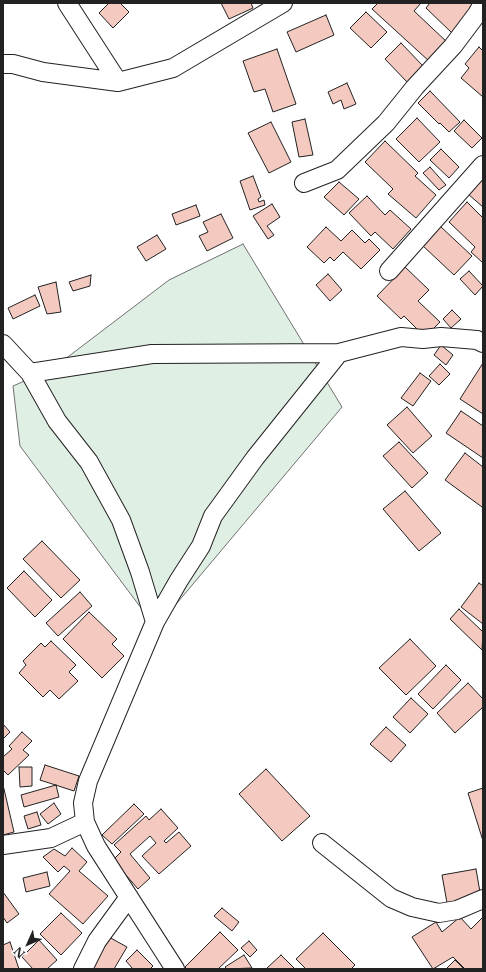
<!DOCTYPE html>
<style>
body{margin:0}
#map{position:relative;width:486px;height:972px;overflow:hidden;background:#fff;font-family:"Libre Baskerville",serif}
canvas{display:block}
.frame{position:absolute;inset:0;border:4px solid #222;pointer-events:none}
.north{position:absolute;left:8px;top:924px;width:40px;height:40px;-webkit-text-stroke:3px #fff;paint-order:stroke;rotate:225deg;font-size:11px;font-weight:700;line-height:16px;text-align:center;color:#222}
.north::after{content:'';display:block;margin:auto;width:14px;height:18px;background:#222;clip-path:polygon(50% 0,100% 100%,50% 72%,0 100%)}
</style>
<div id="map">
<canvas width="486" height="972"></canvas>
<div class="frame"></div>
<div class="north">N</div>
</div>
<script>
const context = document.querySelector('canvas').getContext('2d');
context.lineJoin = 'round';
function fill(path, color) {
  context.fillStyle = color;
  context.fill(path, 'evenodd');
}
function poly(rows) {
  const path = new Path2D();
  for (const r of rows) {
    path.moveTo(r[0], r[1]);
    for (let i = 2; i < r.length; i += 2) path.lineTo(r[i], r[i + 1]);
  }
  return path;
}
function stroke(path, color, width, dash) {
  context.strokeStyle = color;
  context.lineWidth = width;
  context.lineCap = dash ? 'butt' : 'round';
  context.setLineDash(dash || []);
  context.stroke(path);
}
const green = poly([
 [243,244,342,407,156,628,20,446,13,386,52,369,169,280,243,244]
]);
fill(green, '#e0efe3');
stroke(green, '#6f6f6f', 1);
const building = poly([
 [109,3,120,3,129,12,113,28,99,13,109,3],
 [221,3,251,3,253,8,229,19,221,3],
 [378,3,421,3,414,11,448,43,430,62,372,9,378,3],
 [430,3,477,3,452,33,426,8,430,3],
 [366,12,387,32,371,48,350,28,366,12],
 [326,15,334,35,296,52,287,32,326,15],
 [401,43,423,66,407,82,385,59,401,43],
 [479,47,483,51,483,97,461,78,469,68,465,64,479,47],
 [277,49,296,104,273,112,265,89,254,92,243,61,277,49],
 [347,83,356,104,344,109,341,100,333,104,328,92,347,83],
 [430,91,460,122,449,132,440,123,439,124,418,103,430,91],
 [417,118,440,142,419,162,396,139,417,118],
 [305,119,313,155,299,157,292,122,305,119],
 [464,120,482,138,472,148,454,131,464,120],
 [271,122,291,162,269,173,248,133,271,122],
 [385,141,418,173,415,176,436,195,416,218,388,194,393,189,365,162,385,141],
 [441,149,459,167,449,178,430,160,441,149],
 [430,167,446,185,439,190,423,173,430,167],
 [253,176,261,197,258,199,259,202,264,200,265,205,250,210,240,181,253,176],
 [483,178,483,207,468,194,483,178],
 [339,182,359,199,344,215,324,197,339,182],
 [367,196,385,215,390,210,411,229,393,249,375,232,371,236,349,213,367,196],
 [467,202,483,218,483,263,471,252,475,247,449,222,467,202],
 [272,204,280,217,267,226,274,235,268,239,253,216,272,204],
 [196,205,200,216,176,225,172,214,196,205],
 [221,214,233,238,207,251,199,236,208,232,203,222,221,214],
 [440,226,472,256,454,275,422,245,440,226],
 [326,227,341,241,352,230,365,243,369,239,380,250,361,269,343,252,334,261,330,257,324,263,307,247,326,227],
 [157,235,166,249,146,261,137,247,157,235],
 [405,267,429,290,418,301,440,322,425,337,404,316,401,319,377,296,405,267],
 [469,271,483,286,475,295,460,279,469,271],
 [328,274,342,290,330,301,316,285,328,274],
 [91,275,90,286,73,291,69,282,91,275],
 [56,282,61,312,47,314,38,287,56,282],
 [35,295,40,306,13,319,8,308,35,295],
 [452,310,461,319,451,328,443,319,452,310],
 [441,345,453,355,446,365,434,355,441,345],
 [483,363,483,414,460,399,483,363],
 [440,364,450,374,439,385,429,376,440,364],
 [420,373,431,381,413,406,401,398,420,373],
 [407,407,432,436,413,453,387,425,407,407],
 [461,411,483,426,483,458,446,433,461,411],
 [399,442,428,473,412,488,383,456,399,442],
 [465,453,483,467,483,506,482,507,445,480,465,453],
 [405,491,441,533,419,551,383,509,405,491],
 [42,541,80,580,61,598,23,559,42,541],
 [24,571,52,600,35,617,7,588,24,571],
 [479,583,483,586,483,624,461,607,479,583],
 [80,592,92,606,58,636,46,623,80,592],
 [459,609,483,632,482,650,450,619,459,609],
 [89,612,117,639,112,644,124,656,102,678,63,639,89,612],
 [410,639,436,666,406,695,379,668,410,639],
 [51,641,76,665,69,672,78,681,59,699,50,690,43,697,19,673,26,665,23,661,41,643,45,647,51,641],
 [446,665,461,680,433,709,418,694,446,665],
 [468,683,483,699,483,707,455,733,437,713,468,683],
 [411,698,428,714,410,733,393,717,411,698],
 [3,724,10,732,3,739,3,724],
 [386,727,406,745,391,762,370,744,386,727],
 [22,732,32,741,23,750,29,755,8,775,3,770,3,757,12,749,9,746,22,732],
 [45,765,79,776,74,791,40,780,45,765],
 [19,767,32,767,32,786,20,787,19,767],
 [266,769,310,816,282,841,239,794,266,769],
 [56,785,59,797,24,807,21,795,56,785],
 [483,788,483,841,468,793,483,788],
 [4,789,14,832,3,835,3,790,4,789],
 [54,803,61,814,48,824,40,814,54,803],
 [134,804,144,814,112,844,102,835,134,804],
 [161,809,178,828,164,841,166,843,179,832,191,846,159,874,142,856,156,843,150,836,130,854,150,878,138,889,113,860,121,852,114,845,146,816,149,820,161,809],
 [37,812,41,825,28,829,24,816,37,812],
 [72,848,87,862,79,871,108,896,83,924,49,894,70,871,64,866,58,872,43,857,54,849,65,856,72,848],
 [476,869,481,898,447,903,442,875,476,869],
 [47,872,50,886,26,892,23,878,47,872],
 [3,892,19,914,7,923,3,917,3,892],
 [222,908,239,922,232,931,214,916,222,908],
 [61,913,82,933,61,955,40,934,61,913],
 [460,917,471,929,483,917,483,969,465,969,453,957,433,969,412,937,436,922,442,932,460,917],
 [220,932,238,950,218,969,187,969,185,967,220,932],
 [323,933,355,965,351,969,306,969,296,959,323,933],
 [107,936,127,947,114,969,87,969,107,936],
 [39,940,57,960,47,969,33,969,22,957,39,940],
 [249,941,257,950,250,957,241,948,249,941],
 [10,942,19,969,3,969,3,945,10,942],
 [137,950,153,966,150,969,133,969,126,961,137,950],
 [244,955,252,968,227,969,225,967,244,955],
 [281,955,295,969,266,969,281,955],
 [455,960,464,969,446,969,455,960]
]);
fill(building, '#f3c9c0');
stroke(building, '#222', 1);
const minor = poly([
 [67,3,118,82],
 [3,64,13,64,43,72,118,82,173,68,283,3],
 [304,183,337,170,386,123,415,87,453,46,477,14,483,3],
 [389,271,483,165],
 [3,344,30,373,57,421,89,462,121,520,140,572,155,622,88,781,83,803,85,822,96,846,175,969],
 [30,373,152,354,339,353,401,337,423,339,441,337,477,340,483,343],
 [155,622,179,580,201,546,213,516,255,458,339,353],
 [322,843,391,898,412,907,439,913,457,910,483,899],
 [3,845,51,838,85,822],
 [83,969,97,941,129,897]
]);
stroke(minor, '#222', 20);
stroke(minor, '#fff', 18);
</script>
